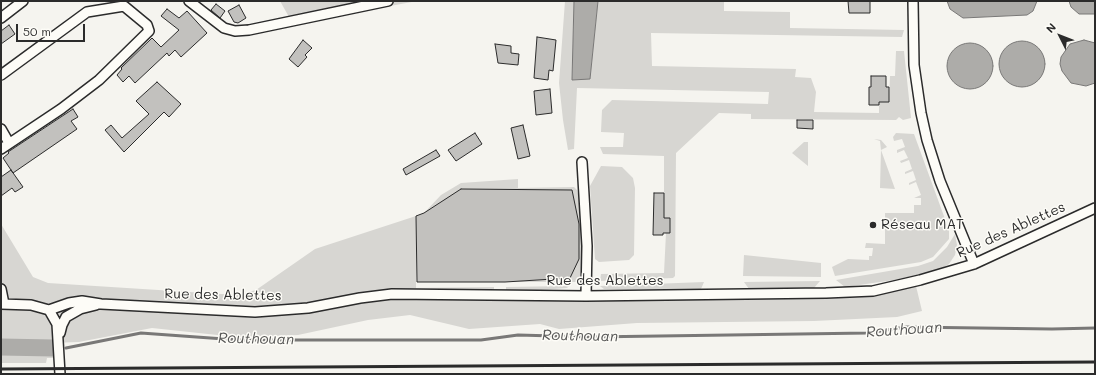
<!DOCTYPE html>
<meta charset="utf-8">
<style>
body{margin:0}
#map{position:relative;width:1096px;height:375px;overflow:hidden;background:#f5f4ef;font-family:Mali,sans-serif}
canvas{display:block}
.frame{position:absolute;inset:0;border:2px solid #2b2b2b;pointer-events:none}
.north{position:absolute;left:1040px;top:16px;width:40px;height:40px;-webkit-text-stroke:3px #fdfcf7;paint-order:stroke;rotate:312deg;font-size:11px;font-weight:700;line-height:16px;text-align:center;color:#2b2b2b}
.north::after{content:'';display:block;margin:auto;width:14px;height:18px;background:#2b2b2b;clip-path:polygon(50% 0,100% 100%,50% 72%,0 100%)}
.scale{position:absolute;left:16px;top:24px;width:69px;height:18px;box-sizing:border-box;border:2px solid #2b2b2b;border-top:0;padding-left:5px;font-size:12px;line-height:14px;white-space:nowrap;color:#2b2b2b;-webkit-text-stroke:3px #fdfcf7;paint-order:stroke}
</style>
<div id="map">
<canvas width="1096" height="375"></canvas>
<div class="frame"></div>
<div class="north">N</div>
<div class="scale">50 m</div>
</div>
<script>
const context = document.querySelector('canvas').getContext('2d');
context.lineJoin = 'round';
function fill(path, color) {
  context.fillStyle = color;
  context.fill(path, 'evenodd');
}
function poly(rows) {
  const path = new Path2D();
  for (const r of rows) {
    if (r.length === 3) {
      path.moveTo(r[0] + r[2], r[1]);
      path.arc(r[0], r[1], r[2], 0, 2 * Math.PI);
      continue;
    }
    path.moveTo(r[0], r[1]);
    for (let i = 2; i < r.length; i += 2) path.lineTo(r[i], r[i + 1]);
  }
  return path;
}
function stroke(path, color, width, dash) {
  context.strokeStyle = color;
  context.lineWidth = width;
  context.lineCap = dash ? 'butt' : 'round';
  context.setLineDash(dash || []);
  context.stroke(path);
}
function drawText(font, color, halo, rows, align = 'center') {
  context.font = font + ' Mali,sans-serif';
  context.lineWidth = 3;
  context.setLineDash([]);
  context.textBaseline = 'middle';
  context.strokeStyle = halo;
  context.fillStyle = color;
  for (const [text, x, y, turn = 0] of rows) {
    context.save();
    context.translate(x, y);
    context.rotate((+turn || 0) * Math.PI / 180);
    context.textAlign = isNaN(turn) ? turn : align;
    if (halo) context.strokeText(text, 0, 0);
    context.fillText(text, 0, 0);
    context.restore();
  }
}
fill(poly([
 [280,1,417,1,342,15,340,6,289,17],
 [565,1,574,1,572,80,590,78,598,1,724,1,724,11,790,12,790,28,904,30,902,37,651,33,652,66,796,69,795,77,811,78,816,92,814,112,879,113,879,102,889,102,890,76,895,76,896,51,904,51,911,118,903,120,899,117,896,120,751,119,751,114,719,113,676,153,675,276,673,278,600,281,601,274,664,273,666,233,670,232,670,218,664,218,664,156,603,154,600,147,623,147,624,133,601,132,602,110,612,100,768,104,769,92,577,88,574,149,568,150,563,120,559,83],
 [896,133,914,134,949,230,949,239,933,257,921,262,835,276,832,267,848,259,869,260,869,256,872,256,873,248,865,248,866,243,885,244,885,213,914,213,914,205,921,205,921,198,914,198,921,195,916,182,909,185,909,183,916,180,913,171,905,174,905,172,912,169,909,160,901,163,900,161,908,158,904,150,897,153,897,150,905,147,902,139,894,141,893,137],
 [874,139,881,140,887,147,881,150,895,189,880,188,881,150,880,141],
 [804,142,808,142,808,166,792,153],
 [601,166,622,167,633,178,635,188,634,255,629,260,599,262,595,259,590,186],
 [518,179,518,188,574,187,577,190,583,214,584,271,576,282,505,282,555,279,564,271,424,213,441,195,461,183],
 [416,216,416,288,494,287,494,290,416,290,415,298,749,299,859,296,916,286,922,311,897,317,814,321,637,323,559,329,540,324,469,329,410,315,368,320,298,335,236,337,152,328,79,342,50,343,55,358,47,358,46,363,1,363,1,224,33,277,48,283,237,295,256,290,315,249],
 [955,234,957,245,955,255,949,264,939,270,894,280,845,287,836,280,918,266,933,261,947,247],
 [744,255,821,263,821,277,743,276],
 [820,281,814,288,749,289,744,282],
 [704,282,701,289,604,289,600,286],
 [569,286,567,288,541,290,506,291,506,287]
]), '#d7d6d2');
const water = poly([
 [574,1,598,1,590,79,572,80,574,1],
 [947,1,1037,1,1033,11,1027,15,963,18,950,9,947,1],
 [1069,1,1095,1,1095,14,1079,14,1071,7,1069,1],
 [1084,40,1095,43,1095,83,1086,86,1071,83,1062,71,1060,64,1061,57,1070,44,1084,40],
 [1022,64,23],
 [970,66,23]
]);
fill(water, '#adaca9');
stroke(water, '#797877', 1);
stroke(poly([
 [66,348,141,333,238,340,481,340,518,335,590,337,868,333,906,327,1052,329,1095,328]
]), '#797877', 3);
stroke(poly([
 [1,347,53,348]
]), '#adaca9', 17);
const building = poly([
 [848,1,870,1,870,13,849,13,848,1],
 [216,4,225,11,220,18,211,10,216,4],
 [239,5,246,18,238,23,234,22,228,11,239,5],
 [167,9,179,18,187,11,207,33,181,57,175,50,169,56,167,53,135,83,129,76,123,82,117,75,122,69,121,68,152,38,161,47,179,30,161,16,167,9],
 [9,25,15,34,1,44,1,31,9,25],
 [537,37,556,40,553,71,549,70,548,80,534,78,537,37],
 [303,40,312,48,305,55,307,57,298,67,289,59,303,40],
 [495,44,511,46,511,53,519,54,518,65,498,63,495,44],
 [871,76,886,76,886,87,889,87,889,102,879,102,879,105,869,105,869,87,871,87,871,76],
 [157,82,181,104,169,117,164,112,124,152,105,130,111,125,122,138,149,114,136,101,157,82],
 [550,89,552,113,536,115,534,91,550,89],
 [73,109,78,117,71,121,77,129,13,173,3,158,9,153,8,152,73,109],
 [797,120,813,120,813,129,797,128,797,120],
 [523,125,530,156,518,159,511,128,523,125],
 [475,133,482,144,456,161,448,150,475,133],
 [436,150,440,156,406,175,403,169,436,150],
 [11,170,23,187,15,192,12,188,1,196,1,177,11,170],
 [461,189,572,190,579,224,579,259,570,278,505,282,417,282,416,216,424,213,461,189],
 [654,193,664,193,664,218,670,218,670,233,663,233,663,235,653,235,654,193]
]);
fill(building, '#c2c1be');
stroke(building, '#2b2b2b', 1);
const street = poly([
 [189,1,224,28,235,31,249,30,388,1],
 [913,1,914,65,921,113,927,140,940,181,974,264],
 [1,18,23,1],
 [1,75,87,12,124,6,147,25,149,31,99,80,61,109,1,149],
 [1,129,9,143],
 [582,162,587,246,586,296],
 [1,289,4,304],
 [1,304,31,305,49,310,57,324,60,374],
 [49,310,69,303,82,301,101,304,255,312,308,308,360,298,392,294,586,296,826,293,873,291,920,280,974,264,1095,208],
 [60,333,62,325,66,317,80,309,96,305]
]);
stroke(street, '#2b2b2b', 12);
stroke(street, '#fdfcf7', 9);
stroke(poly([
 [1,369,1095,362]
]), '#2b2b2b', 3);
for (const [x, y, r, color] of [
 [873,225,4,"#2b2b2b"]
]) {
  const dot = new Path2D();
  dot.arc(x, y, r, 0, 2 * Math.PI);
  context.fillStyle = color;
  context.fill(dot);
  stroke(dot, '#fdfcf7', 1.5);
}
drawText('14px', '#2b2b2b', '#fdfcf7', [
 ["Réseau MAT",881,225]
], 'left');
drawText('14px', '#2b2b2b', '#fdfcf7', [
 ["Rue des Ablettes",1011,230,-24],
 ["Rue des Ablettes",605,281],
 ["Rue des Ablettes",223,295,1]
]);
drawText('italic 15px', '#585857', '#fdfcf7', [
 ["Routhouan",904,330,-4],
 ["Routhouan",580,336,1],
 ["Routhouan",256,339,1]
]);
</script>
